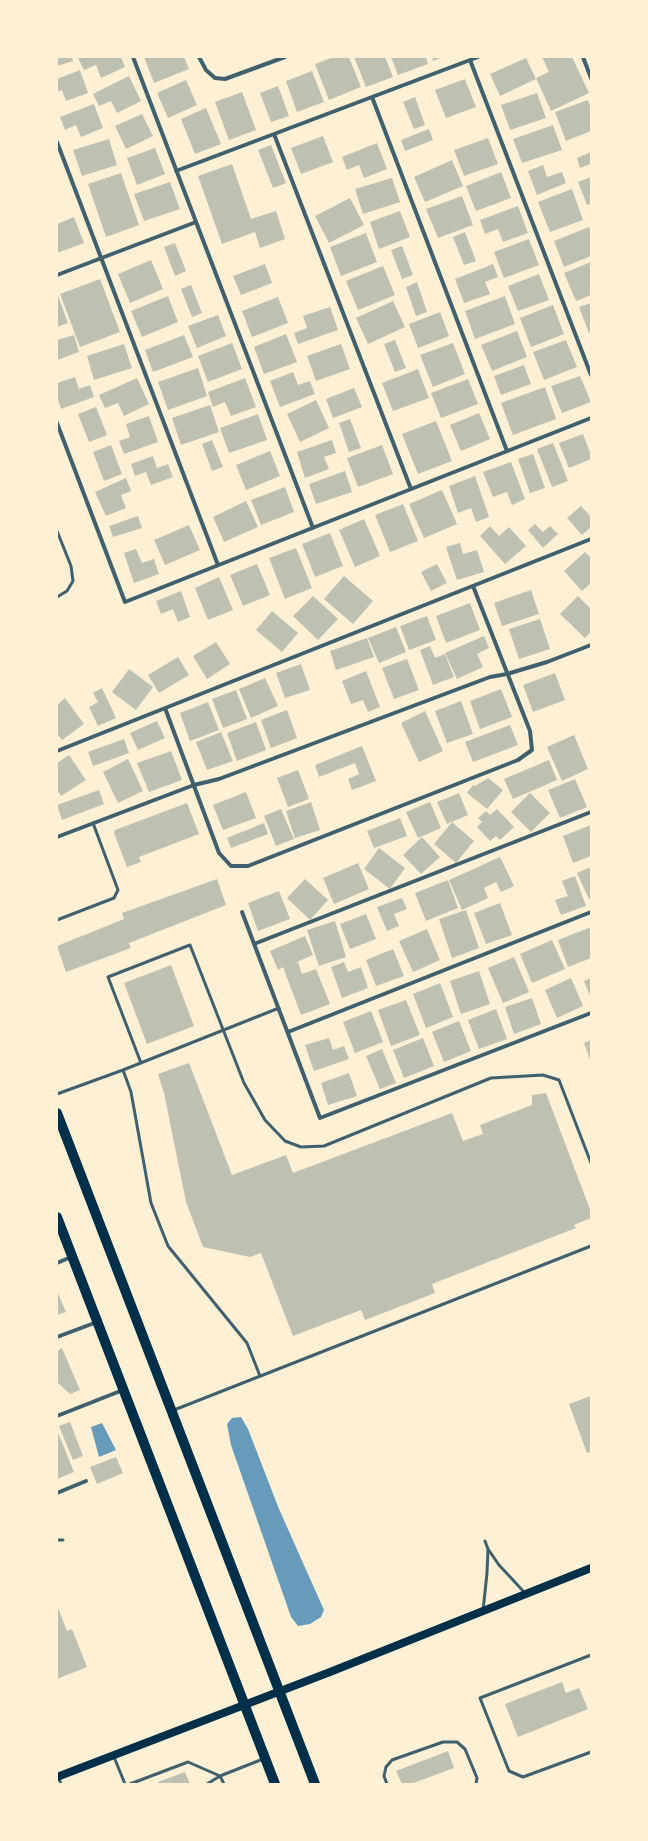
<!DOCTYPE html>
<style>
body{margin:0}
#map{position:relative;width:648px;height:1841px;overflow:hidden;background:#fdf0d5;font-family:"Titillium Web",sans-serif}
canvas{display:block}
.frame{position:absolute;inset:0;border:58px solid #fdf0d5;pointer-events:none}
</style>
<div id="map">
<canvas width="648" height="1841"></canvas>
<div class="frame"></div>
</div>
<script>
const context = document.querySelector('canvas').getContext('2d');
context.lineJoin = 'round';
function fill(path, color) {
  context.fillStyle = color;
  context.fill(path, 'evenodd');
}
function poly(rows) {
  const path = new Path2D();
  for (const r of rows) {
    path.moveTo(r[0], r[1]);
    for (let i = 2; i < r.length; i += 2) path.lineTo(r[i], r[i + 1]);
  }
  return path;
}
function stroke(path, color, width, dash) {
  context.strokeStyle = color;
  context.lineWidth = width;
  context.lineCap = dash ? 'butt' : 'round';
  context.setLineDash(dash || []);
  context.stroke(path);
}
fill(poly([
 [241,1417,248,1429,279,1509,324,1610,321,1617,310,1624,298,1626,291,1617,231,1445,227,1424,232,1418],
 [102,1423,116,1450,99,1457,91,1427]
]), '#669bbc');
fill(poly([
 [57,57,72,57,73,61,57,66],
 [121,57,125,67,101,78,96,65,84,70,78,58],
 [144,57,184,57,189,69,154,83],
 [334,57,349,57,361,87,329,100,315,64],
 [354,57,385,57,393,77,366,87],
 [391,57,426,57,428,64,398,75],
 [432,57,443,57,433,61],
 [542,57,572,57,589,93,551,111,536,78,549,72],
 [526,58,536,79,500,96,490,74],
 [80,70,88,93,66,101,62,90,57,92,57,79],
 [312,71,324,102,297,112,286,81],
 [129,76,141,101,117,113,111,101,99,106,93,94],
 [465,79,476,107,446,118,435,90],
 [186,80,197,105,168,118,157,93],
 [278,86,289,116,271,122,260,93],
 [242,92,256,130,229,140,215,102],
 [537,93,546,118,510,130,501,105],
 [415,97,425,125,414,129,403,102],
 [588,100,591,108,591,131,566,141,555,112],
 [94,104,103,128,81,137,76,125,65,130,60,117],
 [206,108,221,144,195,154,181,119],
 [142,114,153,136,126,149,115,126],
 [553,125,562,150,522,163,513,139],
 [429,129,433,140,405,151,401,140],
 [323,136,333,162,301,174,291,148],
 [488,138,498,164,464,176,454,150],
 [109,139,117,165,82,176,73,150],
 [377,143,387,169,364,178,359,165,347,170,342,157],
 [271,145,286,183,273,188,258,150],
 [155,148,165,174,137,185,127,158],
 [591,152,591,164,580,168,577,158],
 [452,160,463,186,425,202,414,177],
 [232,164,251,219,276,211,285,239,260,248,255,232,222,244,198,176],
 [543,165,547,177,562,172,566,183,537,195,528,171],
 [501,172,511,198,476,211,466,186],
 [121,173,139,225,106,237,88,184],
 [591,177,591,204,587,205,578,182],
 [392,178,400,202,363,214,355,189],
 [170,182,180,209,144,221,134,194],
 [572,189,583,220,550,232,538,202],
 [462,196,473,225,438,238,426,209],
 [350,198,364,225,329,243,315,216],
 [518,206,528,233,503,242,498,229,485,234,480,220],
 [400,211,410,237,379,249,370,222],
 [74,217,84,243,57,253,57,224],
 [589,227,591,233,591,256,564,267,554,241],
 [465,232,476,261,464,265,453,237],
 [366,233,377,262,341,276,330,247],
 [529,239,539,265,504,278,494,252],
 [175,243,186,271,175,276,164,247],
 [402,246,413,275,402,279,391,250],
 [151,260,163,289,130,303,118,274],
 [591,262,591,295,576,301,564,273],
 [265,264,272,283,241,295,233,276],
 [493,264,498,277,485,282,490,294,464,303,455,279],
 [383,266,395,295,358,310,346,281],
 [539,274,549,300,518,311,508,286],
 [100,279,120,332,80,347,60,294],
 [417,282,427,312,416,316,406,287],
 [191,285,202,313,192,317,181,289],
 [57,293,68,323,57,327],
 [168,296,178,322,142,337,131,311],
 [505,296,515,324,475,339,465,311],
 [278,297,288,323,252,337,242,311],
 [393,301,405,327,368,344,356,318],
 [591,303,591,332,589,333,579,307],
 [553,305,564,334,531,347,520,318],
 [330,307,338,330,298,344,294,333,307,328,303,316],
 [440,312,449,336,418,348,409,324],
 [218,315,226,336,197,348,188,326],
 [517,331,527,357,492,371,481,345],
 [286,334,297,362,264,374,254,347],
 [74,335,79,352,57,360,57,340],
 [184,335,193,357,153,372,145,350],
 [395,340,406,368,395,372,384,344],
 [566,340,577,367,544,380,533,352],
 [232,343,242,369,208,382,198,356],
 [453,343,465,374,433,387,420,355],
 [124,344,132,368,94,380,87,356],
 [341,344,350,369,316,381,307,356],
 [524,365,531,384,501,395,494,376],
 [198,368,207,396,168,410,158,382],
 [418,369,429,398,393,411,382,383],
 [293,372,298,385,310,381,315,394,280,407,270,381],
 [580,376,591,402,562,413,551,386],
 [75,377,79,389,90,385,94,397,61,409,57,396,57,383],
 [137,378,149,404,124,416,118,403,105,408,99,395],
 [245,378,256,407,231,416,225,402,213,407,208,392],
 [468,379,478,404,441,418,431,393],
 [545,387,556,419,513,435,501,403],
 [354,388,362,407,333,418,326,399],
 [316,400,329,428,300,442,287,414],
 [210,405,219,432,181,445,172,418],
 [96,407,107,435,89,442,78,414],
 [479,413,490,439,461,451,450,425],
 [258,414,267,440,229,453,220,428],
 [149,416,158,442,124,454,119,441,130,437,126,424],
 [350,419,361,448,349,452,339,423],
 [436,421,452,461,418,474,402,434],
 [583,434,591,455,591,459,569,468,559,443],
 [212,440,223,467,212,471,202,444],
 [332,440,336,453,324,457,329,469,305,478,297,452],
 [553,443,568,481,552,487,537,449],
 [111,445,122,474,104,481,93,452],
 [382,445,393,474,358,487,347,458],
 [270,451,280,476,246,490,236,465],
 [533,454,545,488,530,493,518,459],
 [153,456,157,468,168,464,173,477,151,485,146,472,135,476,131,464],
 [511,462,525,499,512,505,507,492,493,497,483,472],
 [345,471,352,492,316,504,309,484],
 [475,476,489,517,476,522,471,508,458,513,449,486],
 [126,478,131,491,121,495,126,508,106,516,95,492],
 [285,487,294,512,261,525,251,500],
 [442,490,457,524,424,538,409,504],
 [246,501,258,527,224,542,213,517],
 [403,504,418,541,390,552,375,515],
 [581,506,591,517,591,527,582,535,567,518],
 [138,516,142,528,113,537,109,526],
 [364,519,380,556,355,567,339,530],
 [535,524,543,532,550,526,558,534,543,548,528,530],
 [189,525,200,550,165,565,154,540],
 [490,526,499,536,509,527,526,546,505,564,480,536],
 [330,533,343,566,315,577,302,544],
 [460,543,463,554,477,550,484,572,457,580,446,547],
 [296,548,312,588,285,599,269,558],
 [136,549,142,563,154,559,159,574,134,583,124,553],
 [585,552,591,558,591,583,582,591,564,571],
 [257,564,270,595,243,606,230,575],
 [437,564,447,583,431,591,421,572],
 [344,576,373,601,353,624,324,599],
 [219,577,233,610,208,620,195,588],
 [531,590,539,614,502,626,494,603],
 [181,591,190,617,178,622,173,609,161,614,156,601],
 [313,596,338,619,318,640,293,616],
 [578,596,591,609,591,632,585,638,560,614],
 [470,603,480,630,446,643,436,616],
 [272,611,298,633,282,652,256,630],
 [427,616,436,640,409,650,400,626],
 [540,619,550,649,519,659,509,629],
 [396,627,406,652,379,663,368,638],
 [484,636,489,648,477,654,483,667,457,679,445,653],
 [367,638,374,657,336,670,330,651],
 [216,642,230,664,207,679,193,656],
 [430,646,435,658,445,654,454,677,433,685,420,650],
 [178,657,189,675,159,693,148,675],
 [407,659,419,690,394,699,382,668],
 [301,664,310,690,285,698,276,673],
 [129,669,153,687,136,710,112,692],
 [366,671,380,707,368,712,363,700,351,704,342,681],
 [555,673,565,700,533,712,523,685],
 [265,678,278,706,251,718,239,689],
 [102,688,116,718,98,726,89,707,98,702,93,693],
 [501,689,512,717,480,729,470,701],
 [236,690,247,719,223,728,212,699],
 [65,698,84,724,62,740,57,734,57,705],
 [461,701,473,734,447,743,435,711],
 [208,702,219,730,190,741,180,713],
 [287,710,297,738,271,748,261,720],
 [425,711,443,751,419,762,401,723],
 [157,721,165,738,138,750,130,733],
 [256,722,266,750,237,761,227,733],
 [510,725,518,745,473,762,465,742],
 [221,732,233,761,207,770,196,742],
 [574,735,588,769,562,781,547,747],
 [124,739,129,753,93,766,88,752],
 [362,746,376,781,352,790,348,779,359,774,355,763,319,777,315,765],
 [171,751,182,780,149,792,137,763],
 [69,755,86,780,61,796,57,790,57,763],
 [128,759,143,791,118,803,103,772],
 [549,760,557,780,513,799,504,779],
 [298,770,309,799,288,807,277,778],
 [488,778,503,790,487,809,467,793,473,785,475,786],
 [575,779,587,807,560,818,548,790],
 [99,790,104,804,62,820,57,805],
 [246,792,256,818,223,830,213,805],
 [459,793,468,815,447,824,437,802],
 [530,793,550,813,531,832,511,812],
 [311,802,320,830,295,838,286,811],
 [430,802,441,828,418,838,406,812],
 [187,803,199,834,139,857,141,862,127,867,114,833,115,830],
 [281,809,294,839,276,846,264,816],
 [497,809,514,827,500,840,496,836,490,841,477,827,482,822,478,818,486,811,490,815],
 [400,818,407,836,374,848,367,831],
 [452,822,474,841,456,863,434,844],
 [264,823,268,834,231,848,227,838],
 [591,825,591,856,573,863,563,836],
 [422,837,440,857,421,874,403,855],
 [379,848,405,868,390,889,364,869],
 [500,857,514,886,501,892,496,882,484,888,488,898,462,910,449,880],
 [358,863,369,889,334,904,323,878],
 [591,867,591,898,589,899,577,873],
 [575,876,586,906,561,915,555,900,568,896,562,881],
 [217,879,226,905,129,943,131,948,66,972,57,946,124,919,122,913],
 [305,879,328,900,310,920,287,898],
 [448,880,458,908,426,921,415,893],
 [279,891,290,919,258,931,248,903],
 [402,898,407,909,394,914,399,926,387,931,377,907],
 [500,903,512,935,486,944,474,913],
 [466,910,479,948,452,958,439,919],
 [366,914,376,939,350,949,340,924],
 [335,921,346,957,319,966,307,930],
 [591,927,591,958,568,967,558,940],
 [427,929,440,960,413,972,399,941],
 [305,936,313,955,288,966,298,962,302,974,316,969,330,1004,301,1015,283,967,278,970,270,951],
 [552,940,565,969,532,983,520,954],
 [393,949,404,976,376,986,366,960],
 [514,957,529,992,503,1003,488,968],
 [344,962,348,972,361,967,368,988,342,998,331,967],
 [171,965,194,1026,147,1044,124,983],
 [479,971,490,1004,461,1014,450,981],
 [571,978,583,1006,557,1018,545,990],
 [591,978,591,998,584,981],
 [440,983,453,1017,426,1028,413,994],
 [532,998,541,1024,514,1034,505,1007],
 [406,1000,420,1035,391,1046,378,1010],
 [496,1009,507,1039,479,1049,468,1020],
 [371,1011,383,1042,355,1053,343,1022],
 [459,1021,471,1051,444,1062,432,1032],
 [329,1038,333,1050,344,1046,349,1059,314,1071,305,1045],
 [423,1038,434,1066,404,1078,393,1050],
 [591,1040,591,1062,584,1043],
 [382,1049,396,1083,380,1089,366,1056],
 [189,1063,232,1175,286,1155,293,1173,452,1113,463,1141,483,1134,480,1125,532,1105,532,1095,546,1093,591,1212,591,1218,574,1225,576,1228,432,1284,435,1293,365,1320,361,1310,293,1336,261,1253,250,1257,203,1247,186,1202,164,1093,158,1074],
 [349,1073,357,1096,328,1105,321,1083],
 [57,1291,66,1312,57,1315],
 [62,1348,80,1390,70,1394,57,1382,57,1351],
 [591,1396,591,1452,587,1453,569,1404],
 [70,1422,83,1456,73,1460,59,1426],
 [57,1430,74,1472,57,1479],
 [116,1457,123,1473,97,1484,90,1467],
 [57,1605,67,1631,72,1629,87,1667,57,1679],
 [562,1682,566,1693,579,1688,588,1709,518,1737,505,1704],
 [448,1751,454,1768,411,1784,402,1784,396,1771],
 [185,1772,190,1784,159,1784,158,1782]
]), '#bec0b2');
stroke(poly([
 [57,531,71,566,73,581,67,591,57,597],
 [57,920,114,898,118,890,93,823],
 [141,1063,108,977,190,945,244,1083,265,1120,285,1141,301,1147,324,1146,491,1078,543,1075,559,1080,591,1163],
 [123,1070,131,1092,151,1203,168,1246,247,1343,260,1376],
 [57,1094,123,1070,279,1008],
 [174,1410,591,1246],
 [57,1540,63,1540],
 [485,1541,488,1549,499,1565,525,1593],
 [483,1611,487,1573,488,1549],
 [591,1655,480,1698,509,1771,523,1777,591,1752],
 [114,1757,125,1784],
 [58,1776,61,1784],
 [130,1784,188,1762,220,1776,207,1784],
 [224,1784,220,1776,263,1759],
 [387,1784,384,1776,386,1767,392,1760,443,1742,457,1742,465,1749,477,1778,476,1784]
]), '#3f606c', 3);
stroke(poly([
 [133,57,313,528],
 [199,57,206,70,215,78,225,79,285,57],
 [583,57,591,78],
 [470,60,591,375],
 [372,97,507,451],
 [274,134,411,489],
 [57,142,218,565],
 [176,171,478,57],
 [57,275,196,222],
 [57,423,125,602,591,418],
 [165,708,219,853,231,866,248,866,518,760,532,750,530,731,473,586],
 [57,751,591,539],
 [57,837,194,785,219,779,490,677,507,674,547,662,591,645],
 [242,912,320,1118,591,1013],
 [254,944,591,812],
 [288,1032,591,912],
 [57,1263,71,1257],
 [57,1337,97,1322],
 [57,1416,123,1390],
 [57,1493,86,1481]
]), '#3f606c', 4);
stroke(poly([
 [57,1777,330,1672,591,1568]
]), '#003049', 8);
stroke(poly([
 [57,1113,315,1784],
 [57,1217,275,1784]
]), '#003049', 10);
</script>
